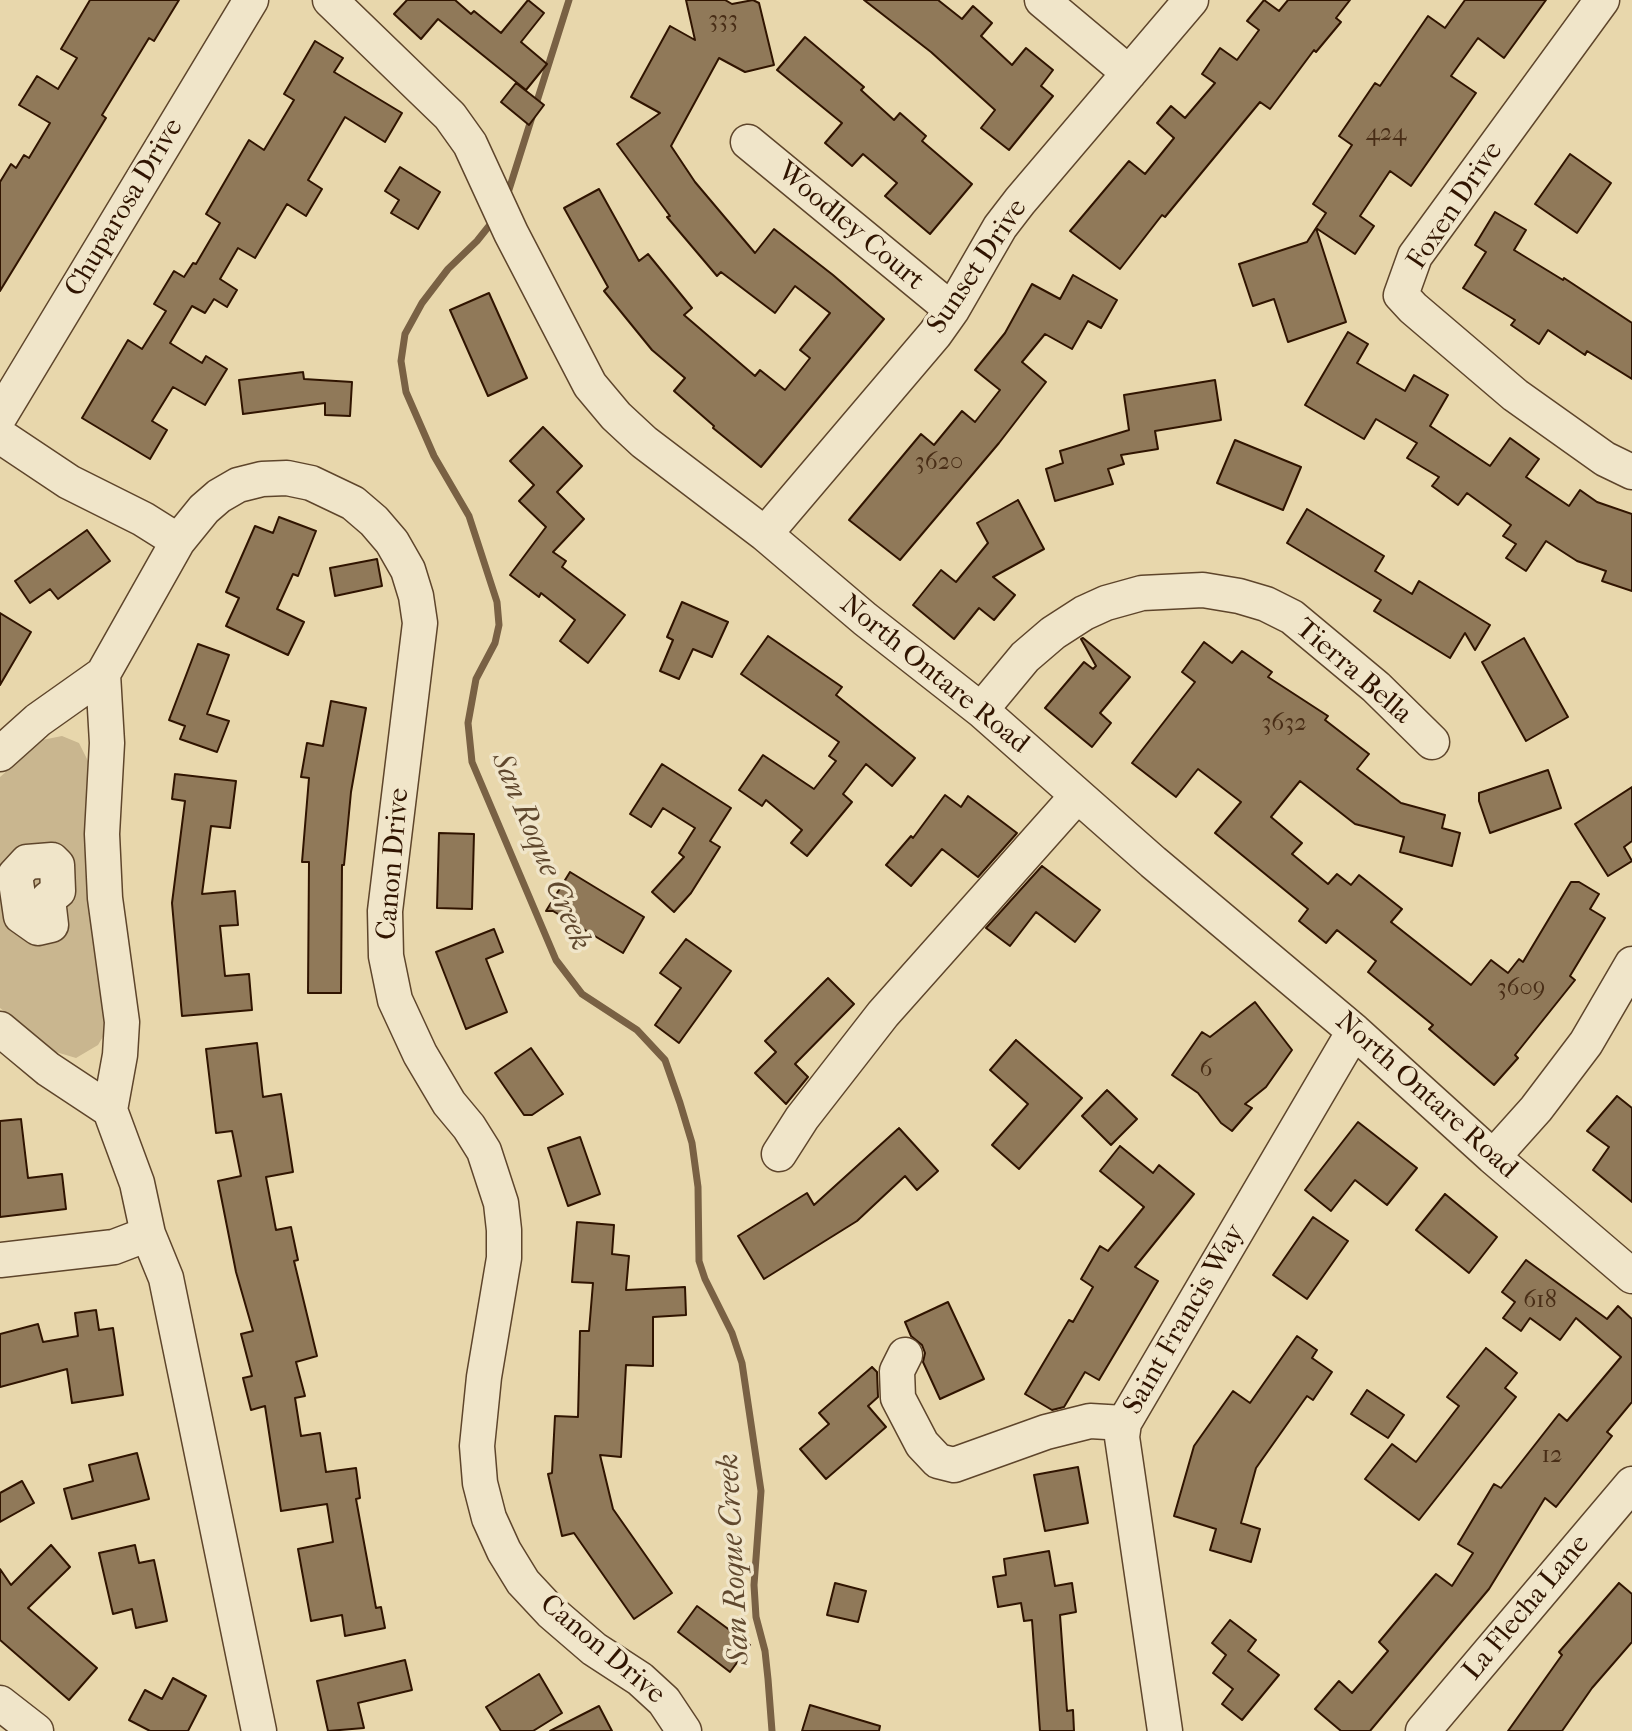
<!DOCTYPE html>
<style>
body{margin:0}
canvas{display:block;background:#e8d7ac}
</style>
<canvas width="1632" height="1731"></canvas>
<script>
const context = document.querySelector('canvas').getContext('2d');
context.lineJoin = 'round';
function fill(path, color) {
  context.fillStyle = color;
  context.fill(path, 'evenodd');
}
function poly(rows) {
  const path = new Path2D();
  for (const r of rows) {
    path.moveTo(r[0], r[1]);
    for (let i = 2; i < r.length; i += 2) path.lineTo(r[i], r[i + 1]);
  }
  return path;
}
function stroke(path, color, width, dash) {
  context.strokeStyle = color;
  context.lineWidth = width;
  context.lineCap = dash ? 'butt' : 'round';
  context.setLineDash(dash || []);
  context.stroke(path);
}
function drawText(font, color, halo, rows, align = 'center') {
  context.font = font + ' "IM FELL French Canon",serif';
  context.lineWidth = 7;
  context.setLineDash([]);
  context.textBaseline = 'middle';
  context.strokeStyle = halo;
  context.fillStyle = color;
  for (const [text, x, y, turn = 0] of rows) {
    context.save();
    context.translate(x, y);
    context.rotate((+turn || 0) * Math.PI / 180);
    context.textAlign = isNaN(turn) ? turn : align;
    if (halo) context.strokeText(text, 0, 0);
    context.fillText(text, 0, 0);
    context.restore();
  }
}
fill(poly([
 [62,736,79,743,89,763,86,832,88,902,105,1015,104,1035,98,1045,76,1058,56,1052,0,1008,0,777,42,740]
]), '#c9b68f');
stroke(poly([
 [507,196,569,0],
 [493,221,477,241,448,269,422,303,405,334,401,361,406,392,434,456,469,516,497,602,499,625,495,643,476,679,468,723,472,762,556,960,582,994,637,1030,665,1060,680,1103,692,1143,698,1187,699,1261,705,1279,732,1333,742,1363,761,1491,754,1585,756,1617,765,1651,768,1679,772,1731]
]), '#796144', 7);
const building = poly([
 [90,0,179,0,154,41,149,38,102,115,106,118,0,291,0,182,11,164,16,168,24,155,29,158,50,123,19,105,37,76,58,89,77,58,61,49,90,0],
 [407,0,455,0,471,14,474,11,501,33,528,0,544,13,521,42,547,64,526,90,438,19,421,39,394,14,407,0],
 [686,0,725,0,732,4,753,0,759,3,774,65,745,72,719,58,671,146,695,182,755,253,774,229,833,275,884,319,761,467,713,428,714,426,674,391,685,378,652,350,604,291,608,287,564,208,599,189,639,261,648,254,692,308,684,315,755,376,760,370,785,390,810,358,800,350,830,313,795,286,775,313,721,272,717,276,667,217,670,216,617,144,660,113,631,97,670,26,695,40,686,0],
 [864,0,938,0,962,19,973,6,992,23,981,36,1012,65,1026,48,1053,70,1041,86,1053,96,1009,150,981,128,995,110,931,52,864,0],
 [1264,0,1279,11,1288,0,1350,0,1336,18,1341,22,1316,52,1314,50,1270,109,1260,102,1165,217,1162,215,1120,269,1070,231,1129,161,1145,174,1174,138,1157,123,1171,106,1185,118,1215,83,1202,74,1220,48,1237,60,1259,30,1247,21,1264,0],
 [1465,0,1546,0,1504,58,1478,38,1451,76,1476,93,1411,186,1390,171,1360,216,1374,226,1355,254,1316,228,1326,213,1313,204,1352,145,1339,136,1375,83,1380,86,1428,16,1445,28,1465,0],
 [805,37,864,87,861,90,894,120,900,113,926,136,922,141,972,184,930,234,885,196,897,183,863,154,852,166,825,143,842,123,777,70,805,37],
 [315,41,343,58,334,72,402,113,385,142,345,117,308,180,322,189,306,216,287,204,255,258,238,248,220,279,237,290,227,307,214,299,205,313,192,306,170,343,202,363,206,356,227,369,205,405,173,387,152,421,167,430,150,459,82,418,128,340,142,349,166,311,154,304,174,271,184,277,193,263,196,264,220,223,206,214,249,140,264,150,294,100,284,94,315,41],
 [516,83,544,105,529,125,501,102,516,83],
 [1570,154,1611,183,1577,233,1535,204,1570,154],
 [400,167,440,192,418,229,391,213,399,200,385,191,400,167],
 [1495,212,1526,230,1514,250,1563,280,1564,278,1632,323,1632,379,1587,351,1585,355,1548,330,1539,344,1511,325,1515,320,1463,288,1486,252,1475,245,1495,212],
 [1316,228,1346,322,1288,342,1274,299,1253,306,1239,264,1307,242,1316,228],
 [1073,275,1117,300,1101,328,1088,321,1072,349,1045,334,1022,362,1046,382,999,443,900,560,849,520,921,434,934,445,962,411,975,422,1000,390,975,370,1005,333,1032,284,1060,299,1073,275],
 [489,293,527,378,488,396,450,310,489,293],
 [1348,332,1368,344,1357,363,1405,391,1414,375,1448,395,1430,426,1490,466,1510,438,1539,459,1526,477,1569,506,1580,490,1597,502,1632,514,1632,591,1602,581,1606,571,1577,561,1546,541,1526,571,1506,558,1516,544,1503,536,1511,525,1467,493,1458,505,1432,486,1439,477,1407,458,1417,443,1376,419,1364,439,1305,405,1348,332],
 [303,372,304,379,352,382,350,416,325,415,325,403,243,414,239,380,303,372],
 [1215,380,1221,420,1155,431,1158,449,1121,455,1124,464,1108,469,1113,484,1055,501,1046,469,1063,463,1060,451,1129,430,1124,395,1215,380],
 [543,427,582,466,557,492,584,519,553,552,566,561,562,567,625,615,588,663,560,641,575,620,541,593,539,597,510,575,546,527,519,501,534,485,510,461,543,427],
 [1235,440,1301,467,1283,510,1217,483,1235,440],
 [1018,500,1044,549,993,577,1015,595,994,620,979,608,954,639,913,605,941,570,956,582,988,543,977,523,1018,500],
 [1307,509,1384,556,1375,571,1412,594,1419,581,1490,625,1475,650,1465,633,1450,658,1374,611,1381,600,1287,543,1307,509],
 [279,517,316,531,298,576,293,574,277,609,304,622,288,655,226,626,239,598,226,592,255,526,273,533,279,517],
 [87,530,110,561,58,599,50,589,30,603,15,581,87,530],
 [377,559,382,586,335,596,330,568,377,559],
 [682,602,728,622,712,657,693,649,679,679,660,671,673,640,667,637,682,602],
 [0,613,31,632,0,685,0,613],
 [768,636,842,687,836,695,915,758,892,786,866,764,843,794,852,802,807,856,791,843,802,830,766,800,762,806,739,790,763,755,814,789,836,761,829,756,839,742,741,674,768,636],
 [1083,638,1130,677,1100,713,1111,723,1092,747,1045,708,1084,662,1093,669,1096,666,1081,639,1083,638],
 [1524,638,1568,717,1526,741,1482,662,1524,638],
 [1204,642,1232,663,1242,651,1272,672,1268,677,1328,716,1325,720,1369,754,1357,769,1401,803,1445,815,1442,828,1460,833,1452,866,1400,852,1404,837,1355,824,1300,781,1271,817,1302,843,1292,854,1328,884,1337,874,1351,885,1359,875,1402,909,1391,922,1471,985,1491,960,1508,973,1519,959,1523,962,1571,882,1579,882,1599,894,1590,909,1605,918,1570,976,1575,980,1515,1055,1518,1058,1494,1085,1429,1029,1433,1025,1368,972,1376,961,1337,930,1326,943,1299,921,1308,909,1215,833,1241,802,1198,769,1176,797,1132,763,1195,682,1182,672,1204,642],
 [198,644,229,655,207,714,229,721,217,752,180,739,185,726,169,720,198,644],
 [331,701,366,708,351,792,344,865,342,865,341,993,308,993,309,862,302,862,309,778,301,777,307,743,323,746,331,701],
 [662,764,731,808,710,841,720,847,691,893,674,912,652,892,684,857,679,853,695,828,663,808,651,827,630,814,662,764],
 [1548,770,1561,808,1490,833,1479,801,1479,793,1548,770],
 [175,774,236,781,230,828,211,826,202,894,235,891,238,925,220,926,225,976,249,974,252,1010,182,1016,172,903,185,801,172,799,175,774],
 [1632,787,1632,841,1624,847,1632,861,1608,876,1575,824,1632,787],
 [945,795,961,807,968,796,1017,833,978,877,942,849,911,886,886,865,911,836,913,838,945,795],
 [439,833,474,834,472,909,437,908,439,833],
 [1042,866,1100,910,1075,942,1036,912,1010,946,986,928,1042,866],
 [570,872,644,917,623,953,553,911,546,911,570,872],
 [494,929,503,952,486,959,507,1012,466,1029,436,952,494,929],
 [686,939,731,971,679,1043,655,1025,681,988,660,973,686,939],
 [828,978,854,1004,795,1064,808,1077,786,1104,755,1073,776,1052,765,1041,828,978],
 [1255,1002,1292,1050,1266,1087,1245,1104,1252,1108,1232,1131,1221,1123,1198,1093,1172,1075,1202,1032,1210,1037,1255,1002],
 [1016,1040,1082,1098,1019,1169,992,1145,1028,1104,990,1070,1016,1040],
 [257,1043,263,1097,281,1094,293,1172,266,1177,276,1230,291,1227,298,1260,294,1261,317,1356,296,1362,305,1396,295,1398,301,1436,320,1433,326,1472,356,1468,360,1498,356,1499,376,1608,381,1607,385,1628,345,1636,342,1615,311,1621,298,1549,333,1542,327,1504,281,1511,265,1406,251,1410,243,1378,252,1376,241,1334,253,1331,236,1272,218,1181,241,1176,232,1131,216,1133,206,1049,257,1043],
 [531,1048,563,1094,532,1115,524,1115,495,1073,531,1048],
 [1107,1090,1137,1119,1111,1145,1082,1116,1107,1090],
 [1617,1096,1632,1108,1632,1202,1593,1170,1609,1147,1587,1131,1617,1096],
 [21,1119,28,1178,62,1174,66,1209,0,1217,0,1121,21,1119],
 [1358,1122,1417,1168,1387,1205,1355,1180,1331,1211,1305,1190,1358,1122],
 [899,1128,938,1171,917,1190,905,1176,857,1221,764,1279,738,1236,807,1193,814,1205,899,1128],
 [580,1137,600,1194,568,1206,548,1148,580,1137],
 [1120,1146,1153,1173,1159,1165,1194,1194,1135,1267,1158,1281,1099,1380,1085,1372,1064,1407,1052,1410,1025,1394,1069,1320,1073,1322,1093,1287,1081,1279,1100,1246,1108,1251,1144,1207,1100,1171,1120,1146],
 [1445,1194,1497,1237,1469,1273,1416,1230,1445,1194],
 [1313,1217,1348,1241,1307,1299,1273,1275,1313,1217],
 [577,1222,614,1225,612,1254,629,1256,626,1290,685,1287,686,1315,653,1317,653,1366,626,1365,621,1457,600,1455,613,1509,672,1593,634,1619,574,1533,562,1536,548,1474,552,1473,555,1416,578,1417,580,1331,589,1331,593,1283,572,1282,577,1222],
 [1526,1260,1607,1319,1618,1306,1632,1319,1632,1402,1607,1432,1612,1436,1556,1507,1545,1498,1489,1589,1370,1731,1341,1731,1315,1709,1339,1681,1352,1693,1388,1651,1379,1642,1436,1574,1452,1586,1473,1553,1458,1544,1494,1484,1501,1488,1559,1414,1567,1421,1621,1357,1576,1318,1560,1340,1530,1318,1521,1331,1503,1318,1515,1302,1502,1292,1526,1260],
 [948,1302,984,1379,940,1399,923,1362,925,1353,922,1345,911,1336,905,1322,948,1302],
 [96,1310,99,1330,113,1328,123,1395,72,1403,67,1369,0,1387,0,1334,38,1324,43,1342,78,1336,75,1313,96,1310],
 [1297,1336,1317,1350,1312,1358,1332,1372,1313,1400,1307,1396,1256,1468,1241,1523,1260,1529,1251,1562,1210,1550,1216,1529,1174,1516,1194,1446,1233,1391,1250,1403,1297,1336],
 [1486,1348,1517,1373,1505,1388,1516,1397,1419,1520,1365,1479,1392,1444,1416,1462,1459,1406,1447,1397,1486,1348],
 [872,1367,877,1372,878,1397,868,1406,886,1427,826,1479,800,1449,829,1424,819,1413,872,1367],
 [1367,1390,1404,1415,1388,1438,1351,1414,1367,1390],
 [137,1453,149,1499,72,1519,64,1489,93,1481,89,1465,137,1453],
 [1078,1467,1088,1523,1045,1531,1034,1475,1078,1467],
 [22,1481,34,1503,0,1522,0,1493,22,1481],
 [51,1545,70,1567,28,1608,97,1668,69,1700,0,1640,0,1569,11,1585,51,1545],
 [135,1545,139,1563,154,1560,167,1621,136,1628,132,1609,113,1614,99,1553,135,1545],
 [1049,1551,1055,1586,1072,1583,1076,1612,1060,1615,1067,1711,1073,1710,1074,1731,1040,1731,1032,1620,1024,1621,1021,1603,998,1607,993,1577,1006,1575,1004,1559,1049,1551],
 [835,1583,866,1591,858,1622,827,1615,835,1583],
 [1619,1583,1632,1594,1632,1642,1592,1688,1562,1731,1508,1731,1562,1655,1559,1652,1619,1583],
 [697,1606,750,1645,730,1672,678,1632,697,1606],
 [1230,1620,1256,1640,1248,1651,1279,1675,1242,1720,1222,1704,1233,1689,1213,1673,1226,1655,1212,1643,1230,1620],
 [405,1660,412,1690,358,1703,364,1728,328,1731,317,1681,405,1660],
 [539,1674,562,1713,533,1731,501,1731,486,1707,539,1674],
 [173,1678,206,1696,188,1731,150,1731,129,1720,145,1690,162,1699,173,1678],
 [810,1705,880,1726,879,1731,802,1731,810,1705],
 [599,1706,612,1731,550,1731,599,1706]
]);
fill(building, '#907959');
stroke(building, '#301400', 2);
const minor = poly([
 [330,0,450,116,470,144,511,233,590,385,616,416,644,442,765,534,865,619,981,710,1153,862,1354,1031,1493,1157,1632,1276],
 [1042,0,1129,73],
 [1602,0,1415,256,1401,295,1413,308,1515,395,1605,459,1632,472],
 [748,142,952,310],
 [0,416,251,0],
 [0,436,69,482,143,519,178,541],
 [765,534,935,334,952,310,1000,227,1020,201,1191,0],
 [103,674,107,743,102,834,105,898,122,1022,120,1055,110,1110,137,1183,148,1234,166,1278,259,1731],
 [981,710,1025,657,1053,633,1084,613,1106,603,1142,593,1203,590,1239,596,1266,604,1292,617,1376,687,1432,742],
 [0,754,38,720,103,674,178,541,204,509,219,496,238,485,262,479,287,478,311,483,353,503,374,521,392,542,408,570,416,596,420,623,385,911,386,956,395,1000,420,1054,449,1103,469,1127,484,1151,501,1203,504,1230,504,1258,484,1377,477,1446,480,1483,489,1518,504,1551,523,1582,551,1612,594,1649,640,1679,664,1701,684,1731],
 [52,860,57,865,58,891,48,899,51,925,38,928,21,916,15,875,27,862,52,860],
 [0,1029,48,1069,110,1110],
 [779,1154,802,1118,883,1014,1077,796],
 [1493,1157,1536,1109,1586,1043,1632,964],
 [0,1260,114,1247,148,1234],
 [905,1355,897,1371,898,1398,922,1444,938,1461,954,1465,1046,1432,1090,1421,1124,1423],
 [0,1703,36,1731],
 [1165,1731,1122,1437,1124,1423,1354,1031],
 [1423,1731,1632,1484]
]);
stroke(minor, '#5e452b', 37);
stroke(minor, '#f0e5c9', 34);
drawText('24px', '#482d16', null, [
 ["333",723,21],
 ["424",1386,134],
 ["3620",939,463],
 ["3632",1284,724],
 ["3609",1521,989],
 ["6",1206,1070],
 ["618",1540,1301],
 ["12",1552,1456]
]);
drawText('28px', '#301400', '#f0e5c9', [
 ["Foxen Drive",1456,206,-56],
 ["Chuparosa Drive",125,208,-59],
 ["Woodley Court",850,227,40],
 ["Sunset Drive",978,267,-56],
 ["Tierra Bella",1353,672,41],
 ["North Ontare Road",934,675,39],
 ["Canon Drive",394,864,-85],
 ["North Ontare Road",1426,1096,42],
 ["Saint Francis Way",1185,1320,-60],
 ["La Flecha Lane",1527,1608,-50],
 ["Canon Drive",602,1650,40]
]);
drawText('italic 30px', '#60482e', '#f0e5c9', [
 ["San Roque Creek",540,852,67],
 ["San Roque Creek",735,1559,-93]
]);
</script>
